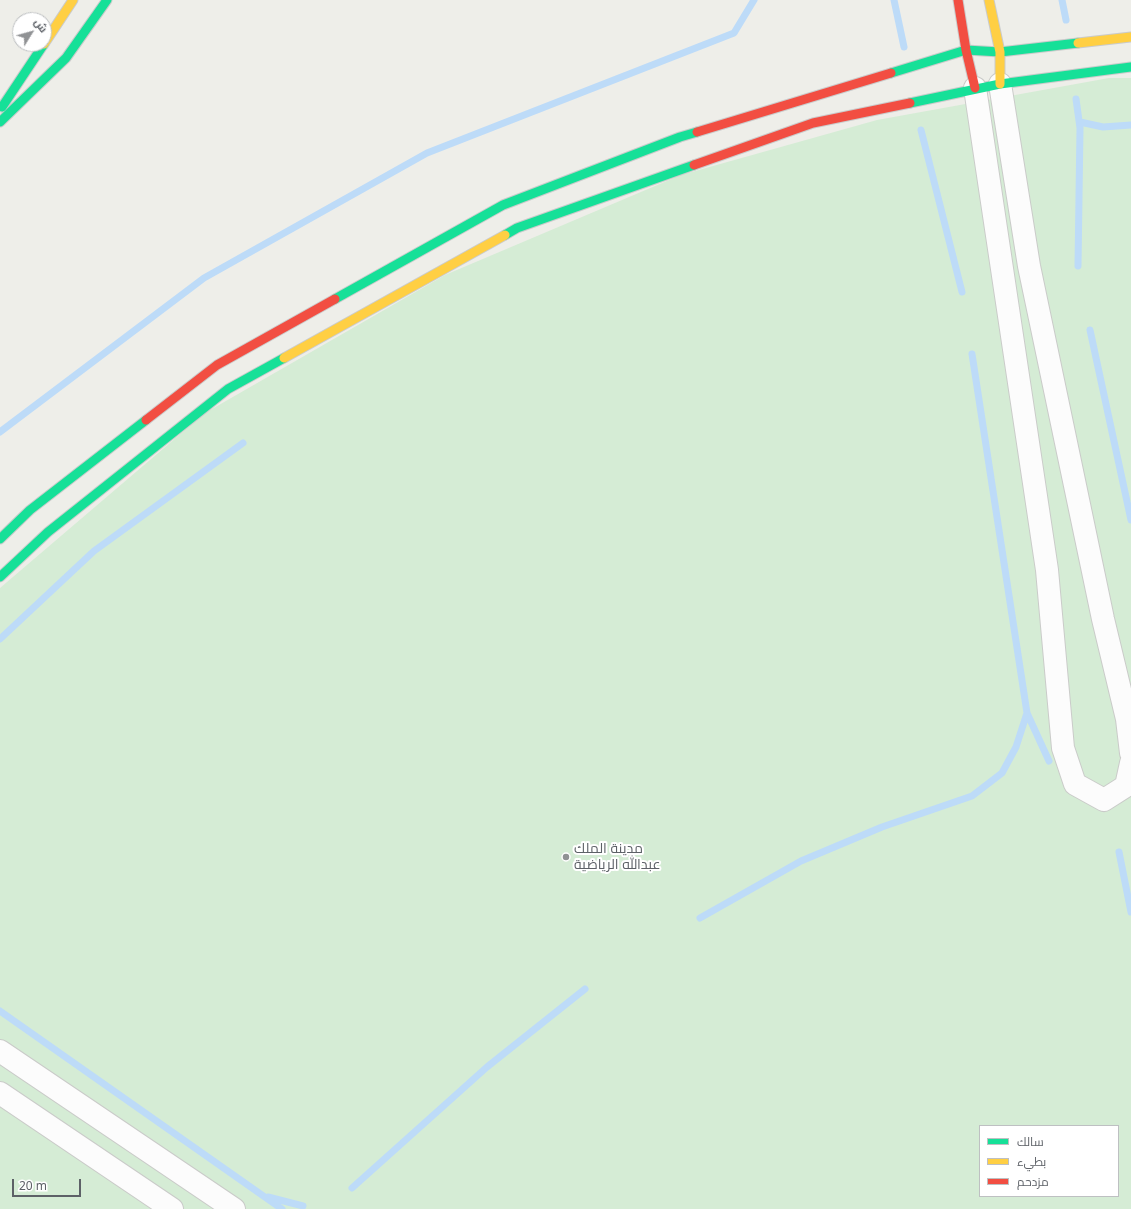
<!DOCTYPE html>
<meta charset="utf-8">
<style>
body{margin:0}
#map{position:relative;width:1131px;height:1209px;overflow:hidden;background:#eeeee9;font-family:"Noto Sans",Cairo,sans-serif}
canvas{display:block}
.legend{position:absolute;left:979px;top:1125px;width:140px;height:72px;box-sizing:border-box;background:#fff;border:1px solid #bec0c2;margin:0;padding:5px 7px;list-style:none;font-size:12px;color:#5d6167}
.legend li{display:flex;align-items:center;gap:8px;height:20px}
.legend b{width:20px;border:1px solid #bec0c2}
.north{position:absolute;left:12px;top:12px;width:40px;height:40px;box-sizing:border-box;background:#fff;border:1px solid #bec0c2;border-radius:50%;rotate:53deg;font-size:11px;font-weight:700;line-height:16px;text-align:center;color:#5d6167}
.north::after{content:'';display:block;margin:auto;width:14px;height:18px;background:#909294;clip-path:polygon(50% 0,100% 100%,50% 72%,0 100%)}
.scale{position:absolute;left:12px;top:1179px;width:69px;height:18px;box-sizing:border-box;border:2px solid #5d6167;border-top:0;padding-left:5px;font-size:12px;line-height:14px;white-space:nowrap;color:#5d6167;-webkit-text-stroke:3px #fff;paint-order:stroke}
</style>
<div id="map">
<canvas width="1131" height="1209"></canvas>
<ul class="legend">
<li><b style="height:5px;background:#16e098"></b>سالك</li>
<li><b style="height:5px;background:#ffcf43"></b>بطيء</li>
<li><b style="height:5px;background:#f24e42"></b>مزدحم</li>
</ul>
<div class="north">ش</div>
<div class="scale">20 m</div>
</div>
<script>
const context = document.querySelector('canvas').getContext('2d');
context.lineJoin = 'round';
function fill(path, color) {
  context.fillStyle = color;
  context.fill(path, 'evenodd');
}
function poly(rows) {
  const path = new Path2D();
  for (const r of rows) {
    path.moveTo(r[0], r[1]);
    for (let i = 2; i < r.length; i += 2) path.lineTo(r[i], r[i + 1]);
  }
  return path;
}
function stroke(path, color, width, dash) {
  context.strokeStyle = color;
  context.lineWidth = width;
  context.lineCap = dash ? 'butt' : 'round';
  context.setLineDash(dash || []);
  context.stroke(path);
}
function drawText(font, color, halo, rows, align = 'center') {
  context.font = font + ' "Noto Sans",Cairo,sans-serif';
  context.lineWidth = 4;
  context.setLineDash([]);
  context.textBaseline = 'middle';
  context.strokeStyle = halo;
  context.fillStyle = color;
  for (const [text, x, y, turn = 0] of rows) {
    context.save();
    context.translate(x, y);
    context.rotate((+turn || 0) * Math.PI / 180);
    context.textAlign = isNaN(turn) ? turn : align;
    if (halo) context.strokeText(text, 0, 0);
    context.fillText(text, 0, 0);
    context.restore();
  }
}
fill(poly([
 [1109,78,1131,78,1131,1209,0,1209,0,588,205,413,445,275,681,175,877,120],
 [980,1126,1118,1126,1118,1196,980,1196]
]), '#d5ecd5');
stroke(poly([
 [894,0,904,47],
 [1062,0,1066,20],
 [1076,99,1080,128,1078,266],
 [1080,122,1103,127,1131,125],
 [921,130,962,292],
 [1090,330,1131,520],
 [972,354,1027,713,1049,761],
 [0,432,204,278,427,153,734,33,754,0],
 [0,639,94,551,243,443],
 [1119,852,1131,912],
 [700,918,801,861,882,827,972,796,1002,773,1016,747,1027,713],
 [0,1011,282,1209],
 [352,1188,487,1067,585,989],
 [268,1197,303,1206]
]), '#bddbf8', 7);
const street = poly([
 [1000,84,1029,266,1103,619,1127,719,1131,753],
 [975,88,1047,570,1063,748,1075,784,1104,800,1126,786,1131,763],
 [0,1051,234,1209],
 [0,1093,172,1209]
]);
const fast = poly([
 [891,73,966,50,1000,52,1078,43],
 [910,103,1000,84,1131,67],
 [2,107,44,44],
 [0,122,66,58,107,0],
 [505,235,517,228,694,165],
 [335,299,503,205,680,137,697,132],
 [0,539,30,510,146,420],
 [0,577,48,532,228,389,284,358]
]);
const slow = poly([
 [989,0,1000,52,1000,84],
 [1078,43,1131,37],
 [44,44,73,0],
 [284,358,505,235]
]);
const jam = poly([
 [958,0,966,50,975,88],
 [697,132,891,73],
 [694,165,813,123,910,103],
 [146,420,217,365,335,299]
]);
stroke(street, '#cacbc9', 24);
stroke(fast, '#cacbcb', 11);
stroke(slow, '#cacbcb', 11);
stroke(jam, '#cacbcb', 11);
stroke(street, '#fcfcfc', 22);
stroke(fast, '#16e098', 9);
stroke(slow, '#ffcf43', 9);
stroke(jam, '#f24e42', 9);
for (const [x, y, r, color] of [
 [566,857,4,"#909294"]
]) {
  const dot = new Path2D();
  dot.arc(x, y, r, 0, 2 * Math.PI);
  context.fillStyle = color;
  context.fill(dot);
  stroke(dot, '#fff', 1.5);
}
drawText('14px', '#5d6167', '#fff', [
 ["مدينة الملك",574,849],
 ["عبدالله الرياضية",574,865]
], 'left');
</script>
